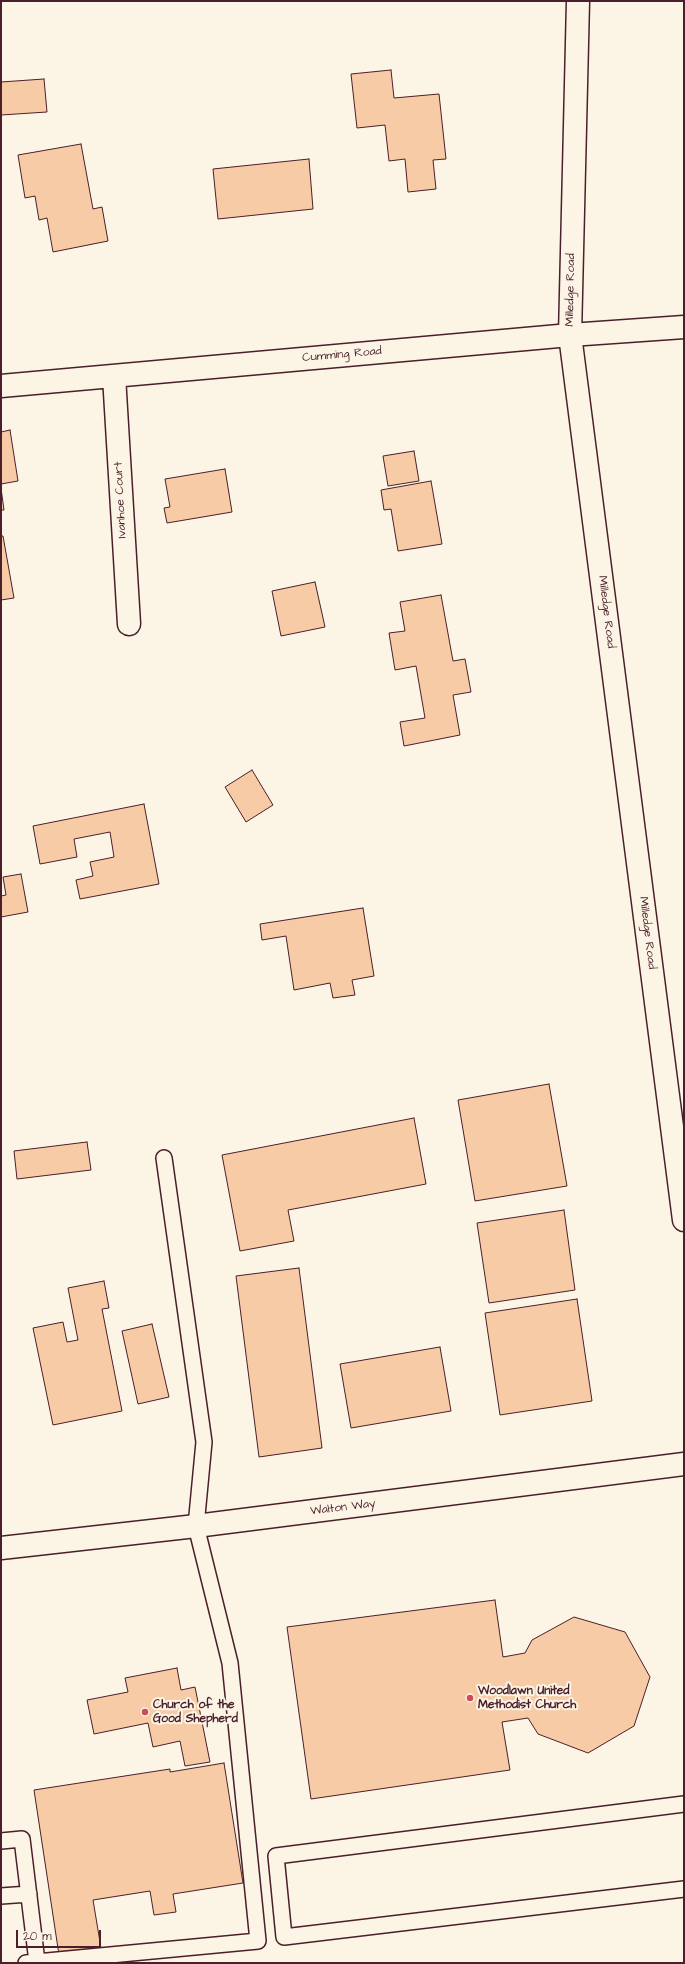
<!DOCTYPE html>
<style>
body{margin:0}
#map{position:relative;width:685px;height:1964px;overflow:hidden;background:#fcf5e5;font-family:"Architects Daughter",sans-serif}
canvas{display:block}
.frame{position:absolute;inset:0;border:2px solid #4a1f2b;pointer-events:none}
.scale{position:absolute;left:16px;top:1930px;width:85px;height:18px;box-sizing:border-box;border:2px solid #4a1f2b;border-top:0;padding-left:5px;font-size:12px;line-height:14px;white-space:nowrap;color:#4a1f2b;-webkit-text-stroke:3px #fcf5e5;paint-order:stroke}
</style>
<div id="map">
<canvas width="685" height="1964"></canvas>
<div class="frame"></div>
<div class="scale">20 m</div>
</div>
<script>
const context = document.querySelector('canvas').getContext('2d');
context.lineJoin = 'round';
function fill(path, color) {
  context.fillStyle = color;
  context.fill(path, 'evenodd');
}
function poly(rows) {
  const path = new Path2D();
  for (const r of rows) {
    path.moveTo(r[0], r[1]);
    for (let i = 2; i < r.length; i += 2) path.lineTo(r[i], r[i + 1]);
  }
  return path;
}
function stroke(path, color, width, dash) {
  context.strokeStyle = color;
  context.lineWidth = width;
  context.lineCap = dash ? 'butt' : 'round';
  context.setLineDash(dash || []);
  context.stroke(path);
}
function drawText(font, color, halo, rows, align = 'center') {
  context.font = font + ' "Architects Daughter",sans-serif';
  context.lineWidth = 4;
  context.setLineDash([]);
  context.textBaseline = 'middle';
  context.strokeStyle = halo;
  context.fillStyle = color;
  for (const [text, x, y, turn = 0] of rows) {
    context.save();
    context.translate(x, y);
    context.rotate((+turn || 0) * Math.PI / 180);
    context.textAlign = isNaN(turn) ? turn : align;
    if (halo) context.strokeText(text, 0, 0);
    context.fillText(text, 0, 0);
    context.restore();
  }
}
const building = poly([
 [391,70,394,98,439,94,446,159,433,160,436,189,408,192,405,159,389,161,385,125,357,128,351,74,391,70],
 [44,79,47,112,1,115,1,82,44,79],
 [81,144,93,209,102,207,108,241,53,252,47,218,39,220,35,196,25,198,18,155,81,144],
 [309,159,313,209,218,219,213,169,309,159],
 [10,430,18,481,1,484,1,432,10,430],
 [414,451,419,481,388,486,383,456,414,451],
 [225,469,232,512,167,523,164,508,170,507,165,479,225,469],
 [431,481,442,544,398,551,391,509,384,510,381,490,431,481],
 [1,488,4,510,1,510,1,488],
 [1,536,3,536,14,598,1,600,1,536],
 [315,582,325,627,281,636,272,591,315,582],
 [441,595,453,661,465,659,471,692,453,695,460,735,404,746,400,722,425,718,416,666,395,670,389,633,405,631,400,602,441,595],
 [252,770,273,805,246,822,225,787,252,770],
 [144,804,159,884,80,899,76,880,93,876,90,862,114,857,110,832,74,839,77,857,40,864,33,826,144,804],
 [21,874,28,912,1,917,1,896,6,895,3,877,21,874],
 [363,908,374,976,352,980,355,995,333,998,330,983,294,990,286,936,262,940,260,924,363,908],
 [549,1084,567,1186,475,1201,458,1100,549,1084],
 [414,1118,426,1184,288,1210,294,1241,240,1251,222,1155,414,1118],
 [87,1142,91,1170,17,1179,14,1151,87,1142],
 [564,1210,575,1290,489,1303,477,1223,564,1210],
 [299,1268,322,1448,259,1457,236,1276,299,1268],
 [104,1281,109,1308,102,1309,122,1411,53,1425,33,1328,63,1322,67,1342,78,1340,68,1288,104,1281],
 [577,1299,592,1401,500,1415,485,1313,577,1299],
 [152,1324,169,1397,138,1404,122,1331,152,1324],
 [440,1347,451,1411,351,1428,340,1364,440,1347],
 [495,1600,503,1657,525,1653,532,1640,574,1617,625,1632,650,1677,634,1726,588,1753,538,1734,528,1718,502,1722,510,1770,311,1799,287,1627,495,1600],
 [177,1668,181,1690,195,1687,210,1762,185,1766,180,1741,153,1747,148,1723,94,1734,87,1700,128,1692,125,1678,177,1668],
 [224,1763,243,1883,173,1894,176,1912,154,1915,150,1891,93,1900,101,1948,59,1955,34,1790,170,1769,170,1772,224,1763]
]);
fill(building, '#f7cba6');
stroke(building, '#4a1f2b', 1);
const service = poly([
 [684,1804,276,1856,284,1937,684,1889],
 [1,1841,22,1839,37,1962],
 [1,1896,29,1894],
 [26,1963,258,1941,230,1663,196,1526,204,1442,164,1158]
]);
const minor = poly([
 [114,376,129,624],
 [1,386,570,335,684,327]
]);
const tertiary = poly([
 [578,1,570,335,684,1220]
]);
const secondary = poly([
 [1,1548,196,1526,684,1464]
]);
stroke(service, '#4a1f2b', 18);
stroke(minor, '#4a1f2b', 25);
stroke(tertiary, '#4a1f2b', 25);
stroke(secondary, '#4a1f2b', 25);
stroke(service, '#fcf5e5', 15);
stroke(minor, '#fcf5e5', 22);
stroke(tertiary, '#fcf5e5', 22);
stroke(secondary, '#fcf5e5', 22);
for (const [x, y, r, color] of [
 [470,1698,4,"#d1495b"],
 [145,1712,4,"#d1495b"]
]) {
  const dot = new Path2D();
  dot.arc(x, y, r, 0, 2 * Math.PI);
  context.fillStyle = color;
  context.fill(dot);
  stroke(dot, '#fcf5e5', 1.5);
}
drawText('12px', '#4a1f2b', '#fcf5e5', [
 ["Milledge Road",571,290,-89],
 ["Cumming Road",342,355,-5],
 ["Ivanhoe Court",121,500,-93],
 ["Milledge Road",606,612,83],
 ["Milledge Road",647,933,83],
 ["Walton Way",343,1508,-7]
]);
drawText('bold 12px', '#4a1f2b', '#fcf5e5', [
 ["Woodlawn United",478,1691],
 ["Methodist Church",478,1705],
 ["Church of the",153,1705],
 ["Good Shepherd",153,1719]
], 'left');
</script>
